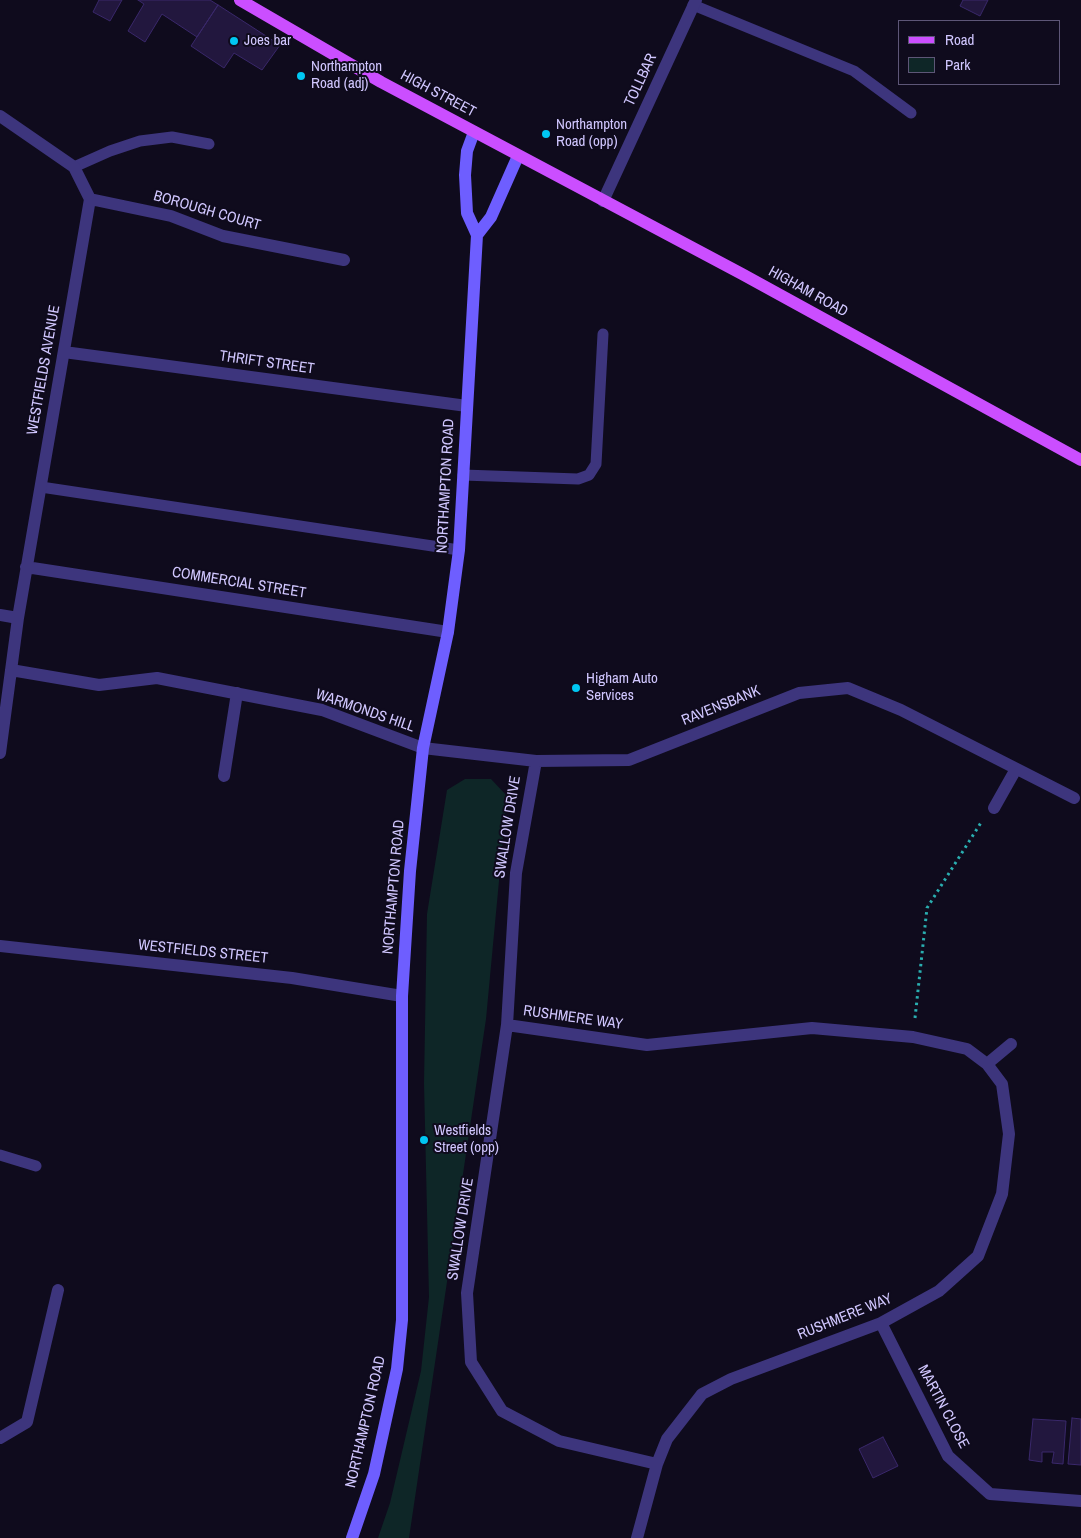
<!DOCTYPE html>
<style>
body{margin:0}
#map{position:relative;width:1081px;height:1538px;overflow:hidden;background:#0f0b1d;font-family:"Archivo Narrow",sans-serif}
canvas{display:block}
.legend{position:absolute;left:898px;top:20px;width:162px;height:65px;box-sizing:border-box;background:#0f0b1d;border:1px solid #5d5677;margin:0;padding:6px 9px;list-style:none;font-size:15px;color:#d1c7ff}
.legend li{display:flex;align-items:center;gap:10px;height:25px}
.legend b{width:25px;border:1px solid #5d5677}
</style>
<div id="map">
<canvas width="1081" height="1538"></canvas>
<ul class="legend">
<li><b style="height:6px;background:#cb4eff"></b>Road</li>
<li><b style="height:14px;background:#0e2627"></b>Park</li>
</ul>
</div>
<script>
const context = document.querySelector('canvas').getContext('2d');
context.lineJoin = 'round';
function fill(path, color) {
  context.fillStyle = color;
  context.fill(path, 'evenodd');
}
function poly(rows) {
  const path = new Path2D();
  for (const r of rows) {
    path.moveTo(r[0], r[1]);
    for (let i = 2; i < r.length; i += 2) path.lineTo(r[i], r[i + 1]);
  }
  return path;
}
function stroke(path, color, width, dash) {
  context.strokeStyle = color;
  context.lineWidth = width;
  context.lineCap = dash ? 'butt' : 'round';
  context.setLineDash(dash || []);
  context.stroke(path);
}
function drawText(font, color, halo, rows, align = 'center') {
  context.font = font + ' "Archivo Narrow",sans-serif';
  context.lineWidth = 4;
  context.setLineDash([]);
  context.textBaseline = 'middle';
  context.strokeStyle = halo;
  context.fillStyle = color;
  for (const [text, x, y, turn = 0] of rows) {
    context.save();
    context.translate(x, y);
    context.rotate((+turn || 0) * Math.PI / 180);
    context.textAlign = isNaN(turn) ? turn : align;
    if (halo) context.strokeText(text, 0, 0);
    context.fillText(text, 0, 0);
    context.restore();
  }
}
fill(poly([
 [465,779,491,779,507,796,486,1019,409,1538,378,1538,390,1503,421,1371,429,1297,424,1083,427,914,447,790]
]), '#0e2627');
const building = poly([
 [99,0,122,0,110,21,93,12,99,0],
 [138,0,210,0,218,5,197,37,162,14,145,42,128,31,144,4,138,0],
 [963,0,988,0,980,16,960,6,963,0],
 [218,5,280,45,262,70,234,53,224,68,191,46,218,5],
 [1072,1418,1081,1419,1081,1465,1068,1464,1072,1418],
 [1033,1419,1066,1421,1063,1464,1052,1463,1054,1452,1042,1452,1042,1462,1029,1460,1033,1419],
 [883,1437,898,1466,873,1478,859,1449,883,1437]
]);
fill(building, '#22173e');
stroke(building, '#3a286b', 1);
stroke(poly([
 [915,1018,927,908,982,821]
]), '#2aaeb0', 3, [2.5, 4]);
stroke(poly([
 [693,5,854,71,911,113],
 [74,167,110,151,140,141,172,137,209,144],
 [463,475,578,479,589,475,596,464,603,334],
 [41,487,459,550],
 [0,1155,36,1166]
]), '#3d357d', 11);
stroke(poly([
 [0,116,74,167,90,199,18,618,0,753],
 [90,199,171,216,223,236,344,260],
 [603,201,696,0],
 [64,352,467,406],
 [26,567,448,632],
 [0,615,18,618],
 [11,670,99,685,157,678,322,710,423,748,536,761,629,760,799,693,848,688,901,710,1074,798],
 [536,761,516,873,507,1025,467,1293,471,1362,502,1411,559,1441,657,1464],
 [224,776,237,693],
 [994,808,1016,769],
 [0,946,292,978,402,996],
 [507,1025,647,1045,812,1028,913,1037,967,1049,987,1064,1002,1084,1009,1134,1002,1194,978,1256,939,1291,881,1323,731,1379,702,1394,667,1439,657,1464,637,1538],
 [987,1064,1011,1044],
 [881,1323,948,1456,990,1494,1081,1501],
 [0,1438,27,1422,58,1290]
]), '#3d357d', 12);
stroke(poly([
 [477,235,491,217,518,156],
 [352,1538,374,1474,397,1369,402,1320,402,996,410,871,423,748,448,632,459,550,477,235,467,213,465,175,467,151,474,132]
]), '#6e5eff', 12);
stroke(poly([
 [240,0,381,82,742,274,1081,460]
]), '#cb4eff', 12);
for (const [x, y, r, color] of [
 [234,41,5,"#00c7f2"],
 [301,76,5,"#00c7f2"],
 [546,134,5,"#00c7f2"],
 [576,688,5,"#00c7f2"],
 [424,1140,5,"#00c7f2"]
]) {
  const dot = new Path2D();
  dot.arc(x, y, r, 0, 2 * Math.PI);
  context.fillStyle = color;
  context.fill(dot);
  stroke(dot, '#0f0b1d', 2);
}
drawText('15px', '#d1c7ff', '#0f0b1d', [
 ["Joes bar",244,41],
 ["Northampton",311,67],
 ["Road (adj)",311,84],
 ["Northampton",556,125],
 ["Road (opp)",556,142],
 ["Higham Auto",586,679],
 ["Services",586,696],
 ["Westfields",434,1131],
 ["Street (opp)",434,1148]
], 'left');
drawText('15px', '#d1c7ff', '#0f0b1d', [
 ["TOLLBAR",641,80,-65],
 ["HIGH STREET",438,94,28],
 ["BOROUGH COURT",207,211,16],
 ["HIGHAM ROAD",808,292,29],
 ["THRIFT STREET",267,363,8],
 ["WESTFIELDS AVENUE",44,370,-80],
 ["NORTHAMPTON ROAD",446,486,-87],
 ["COMMERCIAL STREET",239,583,9],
 ["RAVENSBANK",721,706,-22],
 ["WARMONDS HILL",365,711,19],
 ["SWALLOW DRIVE",508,827,-81],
 ["NORTHAMPTON ROAD",394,887,-85],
 ["WESTFIELDS STREET",203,952,6],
 ["RUSHMERE WAY",573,1018,8],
 ["SWALLOW DRIVE",461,1229,-81],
 ["RUSHMERE WAY",845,1317,-22],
 ["MARTIN CLOSE",943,1407,62],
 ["NORTHAMPTON ROAD",366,1422,-77]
]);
</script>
